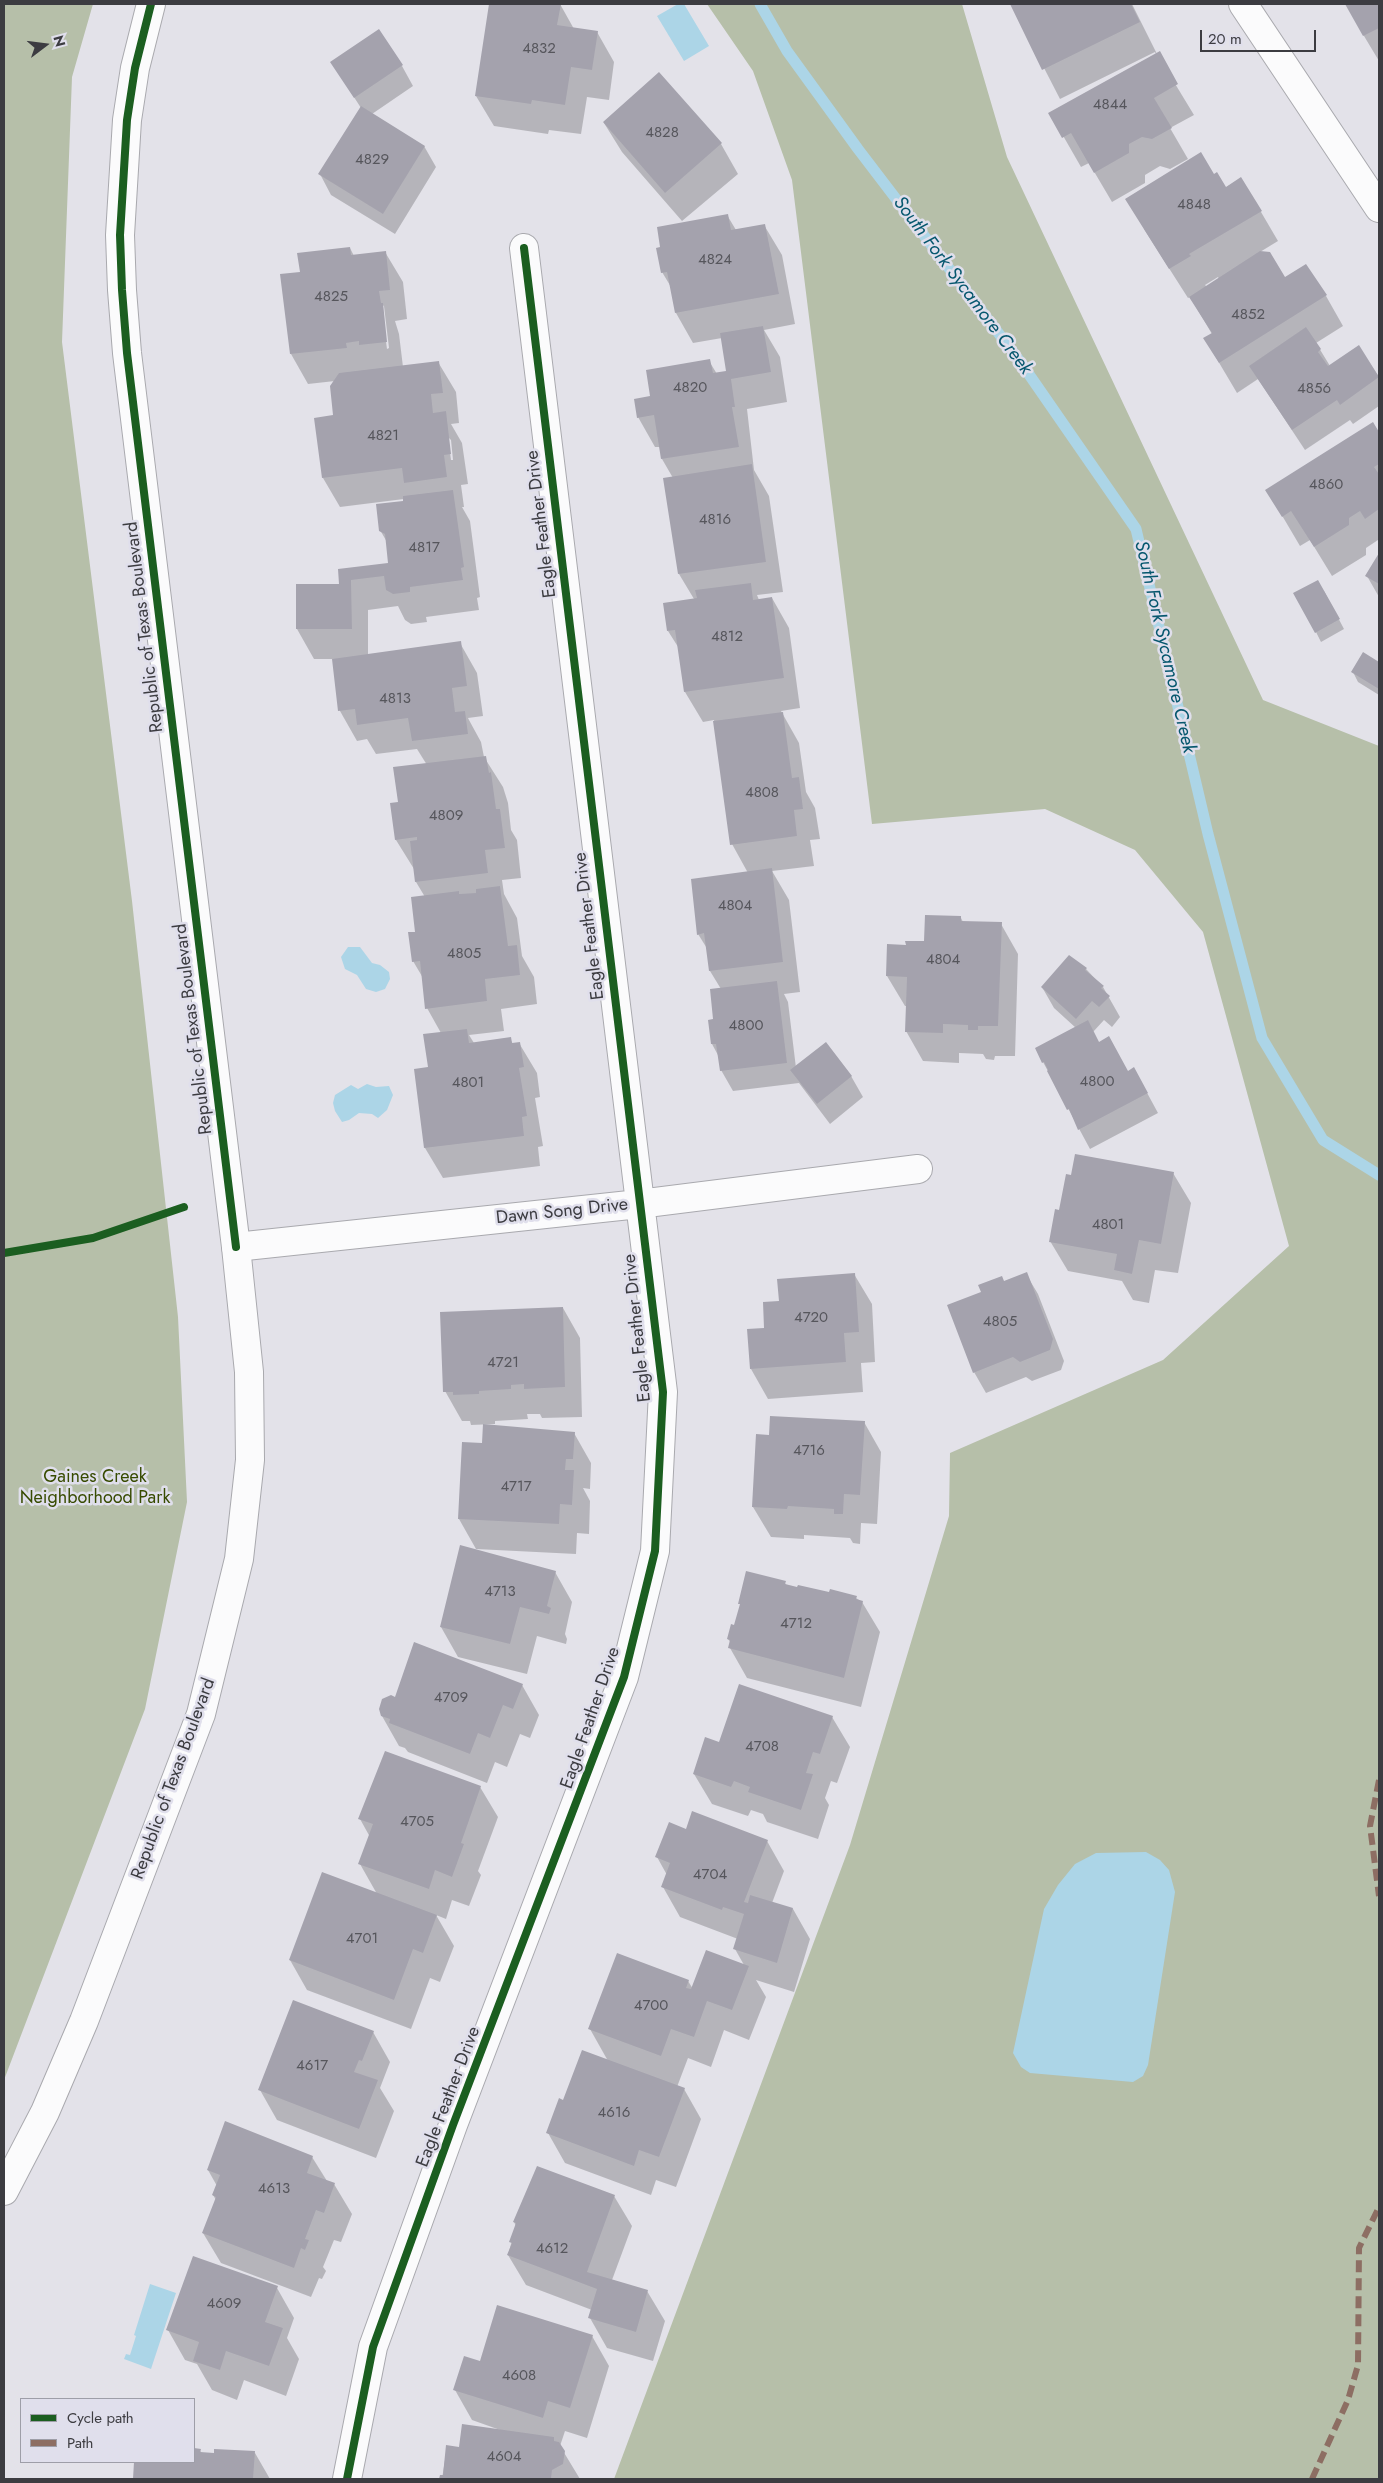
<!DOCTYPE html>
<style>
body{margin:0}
#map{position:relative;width:1383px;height:2483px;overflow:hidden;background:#e3e2e9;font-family:Jost,sans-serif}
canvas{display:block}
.frame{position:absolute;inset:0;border:5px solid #3c3c41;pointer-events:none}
.legend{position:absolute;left:20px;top:2398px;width:175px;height:65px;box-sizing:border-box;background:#e0dfec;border:1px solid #9e9ea8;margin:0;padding:6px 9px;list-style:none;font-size:15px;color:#3c3c41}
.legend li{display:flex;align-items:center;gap:10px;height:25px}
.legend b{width:25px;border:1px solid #9e9ea8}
.north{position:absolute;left:20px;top:20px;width:50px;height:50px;-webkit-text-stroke:4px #e0dfec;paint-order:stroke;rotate:75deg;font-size:14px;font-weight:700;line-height:20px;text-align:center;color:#3c3c41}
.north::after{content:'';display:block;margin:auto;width:18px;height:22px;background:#3c3c41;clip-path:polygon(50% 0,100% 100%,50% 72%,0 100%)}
.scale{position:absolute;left:1200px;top:30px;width:116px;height:22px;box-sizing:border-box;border:2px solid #3c3c41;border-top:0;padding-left:6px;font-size:15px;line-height:18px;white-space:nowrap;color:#3c3c41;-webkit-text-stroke:4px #e0dfec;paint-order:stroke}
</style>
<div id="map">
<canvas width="1383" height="2483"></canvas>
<div class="frame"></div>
<ul class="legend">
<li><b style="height:6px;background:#1b5e20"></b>Cycle path</li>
<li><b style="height:6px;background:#8d6e63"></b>Path</li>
</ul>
<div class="north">N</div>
<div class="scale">20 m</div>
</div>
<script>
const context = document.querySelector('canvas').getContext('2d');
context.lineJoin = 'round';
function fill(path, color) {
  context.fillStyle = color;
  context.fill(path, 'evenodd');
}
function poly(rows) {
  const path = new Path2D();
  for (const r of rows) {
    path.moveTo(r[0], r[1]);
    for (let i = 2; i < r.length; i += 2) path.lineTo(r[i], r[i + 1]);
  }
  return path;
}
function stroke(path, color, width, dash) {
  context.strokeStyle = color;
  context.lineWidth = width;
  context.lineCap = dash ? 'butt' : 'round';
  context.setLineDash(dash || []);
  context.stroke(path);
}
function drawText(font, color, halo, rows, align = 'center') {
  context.font = font + ' Jost,sans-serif';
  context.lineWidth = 5;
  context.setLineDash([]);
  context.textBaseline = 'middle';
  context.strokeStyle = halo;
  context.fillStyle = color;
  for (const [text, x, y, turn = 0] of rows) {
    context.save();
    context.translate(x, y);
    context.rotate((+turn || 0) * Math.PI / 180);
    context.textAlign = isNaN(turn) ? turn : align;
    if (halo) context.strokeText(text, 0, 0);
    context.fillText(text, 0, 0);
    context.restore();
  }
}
fill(poly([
 [4,4,93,4,72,77,62,342,132,901,178,1317,187,1502,145,1709,4,2080],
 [707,4,962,4,1007,157,1263,700,1379,746,1379,2479,614,2479,850,1845,949,1516,950,1453,1163,1360,1289,1246,1203,932,1135,850,1045,809,872,824,792,180,753,71]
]), '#b6bfa9');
fill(poly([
 [678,4,684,4,709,46,684,61,657,16],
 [348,947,360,947,372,963,380,965,389,972,390,979,385,989,376,992,366,989,357,975,345,969,341,957],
 [367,1084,376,1087,389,1086,393,1095,387,1110,378,1118,372,1114,359,1113,349,1120,342,1122,335,1111,333,1103,335,1095,351,1085,358,1089],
 [1146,1852,1160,1860,1169,1870,1175,1892,1148,2065,1143,2076,1133,2082,1030,2073,1021,2067,1013,2053,1044,1909,1058,1885,1075,1864,1096,1853],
 [150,2284,176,2293,151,2369,124,2359,126,2354,130,2355,136,2336,134,2335]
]), '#acd5e7');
fill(poly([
 [490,4,527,7,527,4,560,4,574,29,597,32,614,62,609,100,587,97,581,134,549,130,548,134,494,126,476,96],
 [1011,4,1132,4,1157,54,1194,115,1170,128,1188,159,1170,169,1160,166,1145,175,1145,183,1112,202,1089,163,1081,167,1050,113,1156,54,1155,52,1060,99],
 [1347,4,1379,4,1379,61,1364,36],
 [332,63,402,66,413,86,372,114,424,146,436,167,395,234,331,195,320,174,361,108],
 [604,123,721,144,738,174,682,221,622,152],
 [1214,176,1225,188,1241,178,1261,212,1278,241,1260,252,1285,279,1306,266,1326,296,1343,326,1316,343,1330,366,1359,347,1379,377,1379,406,1353,424,1350,420,1305,450,1258,379,1237,393,1205,339,1212,334,1190,297,1188,298,1144,229],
 [1218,277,1219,279,1207,287,1205,285],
 [727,215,736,230,764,225,782,255,795,324,764,330,780,357,787,402,747,409,754,470,769,496,783,592,757,595,759,600,772,598,789,628,800,708,781,711,799,743,806,792,815,808,820,839,810,840,814,866,772,871,789,900,800,992,784,994,788,1002,796,1068,851,1076,863,1097,830,1124,799,1083,733,1091,721,1070,719,1057,712,1044,721,989,710,971,708,950,698,934,748,873,732,844,714,720,703,722,685,692,680,650,668,631,694,599,679,574,665,479,673,478,662,459,660,447,655,447,638,417,652,397,709,361,717,374,727,372,722,338,693,343,676,313,671,287,662,272],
 [350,248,354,256,385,252,403,282,407,319,395,321,399,334,403,367,438,362,456,392,459,423,451,424,462,443,468,484,461,485,464,507,462,507,470,521,480,597,477,598,479,610,426,617,427,622,411,624,405,620,398,606,368,610,368,655,460,643,477,673,483,716,468,718,469,720,481,742,484,757,503,787,508,803,511,830,517,840,521,878,502,880,504,894,517,918,522,956,534,977,537,1004,501,1009,504,1031,469,1035,474,1043,510,1039,513,1044,519,1043,537,1073,540,1097,535,1098,543,1146,538,1147,540,1166,443,1178,425,1148,416,1070,429,1068,441,1033,427,1008,423,978,413,961,425,897,416,882,414,869,396,840,399,803,427,765,417,749,376,754,367,739,357,741,340,711,333,659,314,659,297,629,297,586,341,585,339,570,390,564,387,542,380,530,404,502,404,499,340,507,323,478,335,416,335,381,308,384,291,354,301,273],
 [381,304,384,306,389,348,387,349],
 [448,437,451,440,453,460,451,460],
 [1372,424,1379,435,1379,542,1378,540,1366,548,1366,555,1332,576,1310,540,1300,546,1267,490],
 [1379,555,1379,597,1367,576],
 [1324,591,1344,629,1321,642,1316,632],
 [1364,654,1379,663,1379,695,1358,682,1353,672],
 [961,918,963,922,1001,924,1018,954,1015,1056,995,1056,994,1060,986,1059,983,1054,959,1053,959,1063,923,1061,906,1031,907,1006,905,1006,887,976,907,946,925,943],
 [1069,956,1086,969,1103,987,1120,1017,1112,1027,1104,1020,1093,1032,1099,1043,1145,1089,1158,1113,1090,1149,1036,1049,1076,1028,1054,1008,1042,987],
 [1173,1173,1191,1203,1178,1273,1155,1270,1149,1303,1133,1300,1122,1281,1068,1271,1050,1241,1060,1212],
 [854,1274,872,1304,875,1362,861,1363,863,1392,768,1399,751,1369,766,1329,781,1302],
 [1026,1274,1038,1294,1064,1361,1061,1370,1032,1381,1026,1377,986,1393,974,1372,1004,1282],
 [563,1308,580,1338,582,1417,542,1418,540,1414,527,1414,528,1419,495,1421,495,1424,471,1425,470,1421,462,1421,445,1391],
 [864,1422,881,1452,877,1524,861,1523,860,1544,853,1543,850,1538,804,1535,804,1539,771,1537,753,1507,770,1436],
 [574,1433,591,1463,590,1489,583,1488,590,1501,589,1534,577,1533,576,1554,476,1549,459,1519,483,1444],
 [555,1572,572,1602,565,1634,567,1639,566,1644,537,1636,527,1674,458,1657,441,1627],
 [785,1583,787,1586,856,1598,862,1602,880,1632,861,1707,747,1678,730,1648,731,1643,728,1639,735,1626,741,1606,739,1603],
 [522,1685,539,1715,530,1738,520,1734,507,1767,495,1762,487,1783,408,1752,405,1748,399,1746,382,1716,396,1699],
 [832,1717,850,1747,837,1783,831,1781,825,1798,829,1805,818,1839,767,1822,763,1814,751,1810,748,1816,712,1804,694,1774,720,1743],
 [480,1787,498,1817,478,1871,481,1875,469,1906,452,1900,446,1919,436,1915,454,1946,440,1982,430,1978,411,2029,307,1990,290,1960,377,1894,360,1864,370,1837,360,1819],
 [686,1830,767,1841,784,1871,772,1903,793,1909,810,1939,794,1992,756,1980,766,1997,749,2040,724,2030,711,2067,688,2058,677,2087,684,2089,701,2119,676,2187,656,2180,651,2195,565,2163,548,2133,564,2101,608,2061,590,2029,688,1981,693,1989,744,1965,735,1949,738,1939,680,1917,663,1887,667,1875,657,1857],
 [373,2032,390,2062,380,2088,394,2111,376,2158,277,2120,260,2090],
 [312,2157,327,2181,334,2184,352,2214,341,2242,334,2240,323,2267,326,2271,322,2279,319,2278,311,2297,221,2263,203,2233,216,2200,213,2195,217,2186,208,2170],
 [614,2196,632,2226,612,2280,647,2291,665,2321,653,2361,607,2348,590,2318,592,2310,526,2285,508,2255,516,2226,514,2222],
 [277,2288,294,2318,287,2338,299,2359,286,2396,244,2380,237,2400,212,2390,197,2364,185,2360,168,2330],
 [592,2336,609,2366,587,2438,565,2431,560,2446,580,2479,442,2479,447,2447,460,2449,503,2431,472,2420,455,2390,480,2363],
 [194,2450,200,2450,202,2454,255,2453,270,2479,134,2479,135,2462,194,2462]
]), '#0003');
stroke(poly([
 [760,4,787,51,858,149,1019,360,1136,529,1208,834,1262,1038,1323,1140,1379,1175]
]), '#acd5e7', 11);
fill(poly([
 [489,4,561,4,557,25,598,31,592,70,571,67,565,105,532,100,531,104,475,96],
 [1010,4,1131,4,1140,22,1042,70],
 [1345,4,1379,4,1379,28,1363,36],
 [379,29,403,65,354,98,330,62],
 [1160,51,1178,84,1154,98,1172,128,1152,139,1142,137,1129,144,1129,153,1094,173,1071,133,1062,138,1048,113],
 [659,72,722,143,665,193,603,122],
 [361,106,425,146,383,214,318,174],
 [1201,152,1214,174,1217,172,1226,187,1241,177,1262,211,1189,254,1191,256,1169,269,1125,199],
 [728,214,731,230,765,224,779,294,675,313,667,272,661,273,656,248,660,247,657,227],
 [350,247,351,255,386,251,390,290,379,291,381,303,383,303,387,342,359,345,359,341,346,343,347,348,290,354,280,274,300,272,297,253],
 [1260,251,1270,252,1285,277,1306,264,1327,295,1219,363,1203,338,1212,333,1189,297],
 [763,326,771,372,731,379,735,407,732,407,739,447,661,459,654,415,637,418,634,399,650,396,646,370,710,359,713,373,726,371,720,333],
 [1306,327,1321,349,1318,352,1328,366,1359,345,1379,377,1340,405,1337,400,1292,430,1249,366],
 [439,361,443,393,431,394,433,413,446,411,451,454,444,455,447,477,404,483,402,468,322,478,314,418,333,415,330,386,339,373],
 [1373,422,1379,432,1379,464,1374,467,1379,474,1379,509,1365,519,1360,511,1349,518,1349,525,1314,547,1291,511,1282,517,1265,490],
 [752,464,766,562,678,574,663,478],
 [453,490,464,567,461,568,463,580,410,587,410,592,393,594,386,590,384,576,351,580,352,629,296,629,296,584,339,584,338,569,388,563,385,534,379,531,376,504,403,501,403,496],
 [1379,553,1379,584,1365,576],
 [1318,580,1340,619,1315,633,1293,593],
 [751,583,753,600,772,597,784,678,684,692,675,630,667,631,663,603,697,598,695,590],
 [461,641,467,686,452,688,455,712,465,711,468,734,412,741,408,718,357,725,355,709,338,711,332,659],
 [1363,652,1379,662,1379,689,1351,672],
 [783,712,792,778,799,777,803,809,794,810,797,836,730,845,713,721],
 [486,756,489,773,491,772,496,809,500,809,505,848,485,850,488,873,415,882,410,841,417,840,417,837,395,840,390,803,398,802,393,767],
 [772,868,783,962,709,971,704,933,697,935,691,879],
 [500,886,508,946,517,945,520,975,485,979,487,1001,425,1009,420,961,412,962,408,932,415,932,411,897,459,891,459,894,476,893,476,889],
 [925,915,961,916,961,921,1002,922,998,1026,978,1026,978,1030,968,1030,968,1025,943,1024,943,1033,905,1032,907,977,886,976,887,944,906,945,905,941,924,941],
 [1069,955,1087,968,1085,970,1104,986,1101,988,1110,996,1099,1007,1092,1001,1076,1019,1041,987],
 [777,981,787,1063,720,1071,716,1044,711,1044,708,1020,713,1019,710,989],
 [1088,1020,1099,1042,1109,1036,1128,1071,1134,1067,1148,1093,1078,1130,1069,1109,1067,1110,1047,1071,1048,1070,1044,1062,1042,1063,1035,1048],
 [467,1029,469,1043,511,1037,512,1043,520,1042,524,1067,519,1068,527,1116,522,1117,524,1136,424,1148,414,1069,428,1067,423,1034],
 [826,1042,852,1076,817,1104,790,1070],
 [1075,1154,1174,1172,1161,1244,1139,1240,1132,1274,1114,1270,1117,1254,1049,1242,1055,1209,1059,1210,1066,1174,1071,1175],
 [1027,1272,1053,1339,1050,1350,1020,1362,1013,1357,973,1373,947,1305,981,1292,978,1285,1002,1276,1004,1281],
 [855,1273,859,1332,844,1333,846,1362,750,1369,747,1329,764,1328,763,1302,779,1301,777,1279],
 [563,1307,565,1387,524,1389,524,1384,511,1385,511,1389,479,1391,479,1394,453,1395,453,1392,443,1392,440,1312],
 [770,1416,865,1421,860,1495,844,1494,843,1514,834,1514,834,1509,788,1506,787,1509,752,1507,756,1434,769,1435],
 [483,1424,575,1432,573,1459,566,1459,565,1470,574,1470,572,1505,560,1504,559,1524,458,1519,462,1442,482,1443],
 [460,1545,556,1571,547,1606,551,1608,549,1614,520,1607,510,1644,440,1627],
 [746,1571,786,1581,785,1584,797,1587,798,1585,829,1592,830,1589,857,1596,856,1599,863,1601,844,1678,728,1648,730,1640,727,1639,731,1624,734,1625,740,1604,738,1604],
 [414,1642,523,1684,513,1709,503,1705,490,1738,478,1733,470,1754,389,1723,390,1719,381,1716,379,1709,382,1699,391,1695,395,1697],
 [739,1684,833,1716,820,1754,813,1752,806,1773,813,1774,801,1810,748,1792,750,1787,734,1781,731,1787,693,1774,705,1737,719,1742],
 [385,1751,481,1786,461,1843,464,1844,452,1877,435,1870,429,1889,358,1864,373,1824,358,1819],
 [692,1811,768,1840,744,1902,748,1903,750,1895,793,1908,777,1963,733,1949,744,1914,723,1907,722,1910,661,1887,670,1863,655,1857,669,1822,686,1829],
 [322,1872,437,1915,423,1953,413,1949,394,2000,289,1960],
 [706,1950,749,1966,732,2010,707,2001,694,2037,671,2029,661,2056,588,2029,617,1953,689,1980,686,1988,691,1989],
 [293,2000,374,2031,362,2061,359,2060,354,2072,378,2080,359,2129,258,2090],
 [582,2050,685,2088,659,2157,639,2150,634,2166,546,2133,559,2098,563,2100],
 [225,2121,313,2156,307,2173,335,2183,324,2213,316,2210,305,2239,309,2240,305,2250,301,2248,294,2268,202,2233,216,2197,212,2195,220,2175,207,2170],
 [537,2166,615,2195,587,2272,648,2290,636,2332,588,2318,597,2289,507,2255,512,2243,509,2242,516,2223,513,2222],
 [193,2256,278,2286,265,2322,283,2328,269,2366,226,2351,220,2370,193,2361,199,2342,166,2330],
 [497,2305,593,2335,570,2408,548,2401,543,2418,453,2390,464,2356,480,2361],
 [462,2424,554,2437,554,2441,559,2442,565,2451,563,2464,552,2470,551,2479,439,2479,440,2475,443,2475,446,2445,459,2447],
 [194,2448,201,2449,200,2452,214,2453,214,2449,255,2451,253,2479,133,2479,134,2462,194,2462]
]), '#a4a2ad');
const street = poly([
 [1243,4,1379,208],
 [236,1247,639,1204,918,1169],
 [347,2479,373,2347,453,2125,624,1677,655,1551,663,1392,524,248]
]);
const secondary = poly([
 [4,2191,45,2112,84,2021,201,1714,239,1559,250,1460,249,1372,236,1247,127,353,122,290,120,235,127,120,135,68,151,4]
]);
stroke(street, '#a9a9ae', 30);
stroke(secondary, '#a9a9ae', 30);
stroke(street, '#fbfbfc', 28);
stroke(secondary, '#fbfbfc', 28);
stroke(poly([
 [1379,1780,1370,1826,1379,1896],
 [1312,2479,1348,2400,1358,2365,1359,2248,1379,2207]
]), '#8d6e63', 6, [12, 6]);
stroke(poly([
 [151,4,135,68,127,120,120,235,122,290,127,353,236,1247],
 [4,1253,93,1238,184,1207],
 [347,2479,373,2347,453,2125,624,1677,655,1551,663,1392,524,248]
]), '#1b5e20', 8);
drawText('15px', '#56565c', null, [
 ["4832",539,49],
 ["4844",1110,105],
 ["4828",662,133],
 ["4829",372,160],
 ["4848",1194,205],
 ["4824",715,260],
 ["4825",331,297],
 ["4852",1248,315],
 ["4820",690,388],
 ["4856",1314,389],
 ["4821",383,436],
 ["4860",1326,485],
 ["4816",715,520],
 ["4817",424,548],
 ["4812",727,637],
 ["4813",395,699],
 ["4808",762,793],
 ["4809",446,816],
 ["4804",735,906],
 ["4805",464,954],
 ["4804",943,960],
 ["4800",746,1026],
 ["4800",1097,1082],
 ["4801",468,1083],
 ["4801",1108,1225],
 ["4720",811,1318],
 ["4805",1000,1322],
 ["4721",503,1363],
 ["4716",809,1451],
 ["4717",516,1487],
 ["4713",500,1592],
 ["4712",796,1624],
 ["4709",451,1698],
 ["4708",762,1747],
 ["4705",417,1822],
 ["4704",710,1875],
 ["4701",362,1939],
 ["4700",651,2006],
 ["4617",312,2066],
 ["4616",614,2113],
 ["4613",274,2189],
 ["4612",552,2249],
 ["4609",224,2304],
 ["4608",519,2376],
 ["4604",504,2457]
]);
drawText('18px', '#3c3c41', '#e0dfec', [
 ["Eagle Feather Drive",542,524,-97],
 ["Republic of Texas Boulevard",145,627,-97],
 ["Eagle Feather Drive",590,926,-97],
 ["Republic of Texas Boulevard",194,1029,-97],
 ["Dawn Song Drive",562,1212,-6],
 ["Eagle Feather Drive",638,1328,-96],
 ["Eagle Feather Drive",591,1718,-71],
 ["Republic of Texas Boulevard",174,1779,-70],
 ["Eagle Feather Drive",449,2097,-69]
]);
drawText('18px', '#374b00', '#e0dfec', [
 ["Gaines Creek",95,1478],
 ["Neighborhood Park",95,1499]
]);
drawText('italic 19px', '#06576e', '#e0dfec', [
 ["South Fork Sycamore Creek",962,286,53],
 ["South Fork Sycamore Creek",1164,647,77]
]);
</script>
